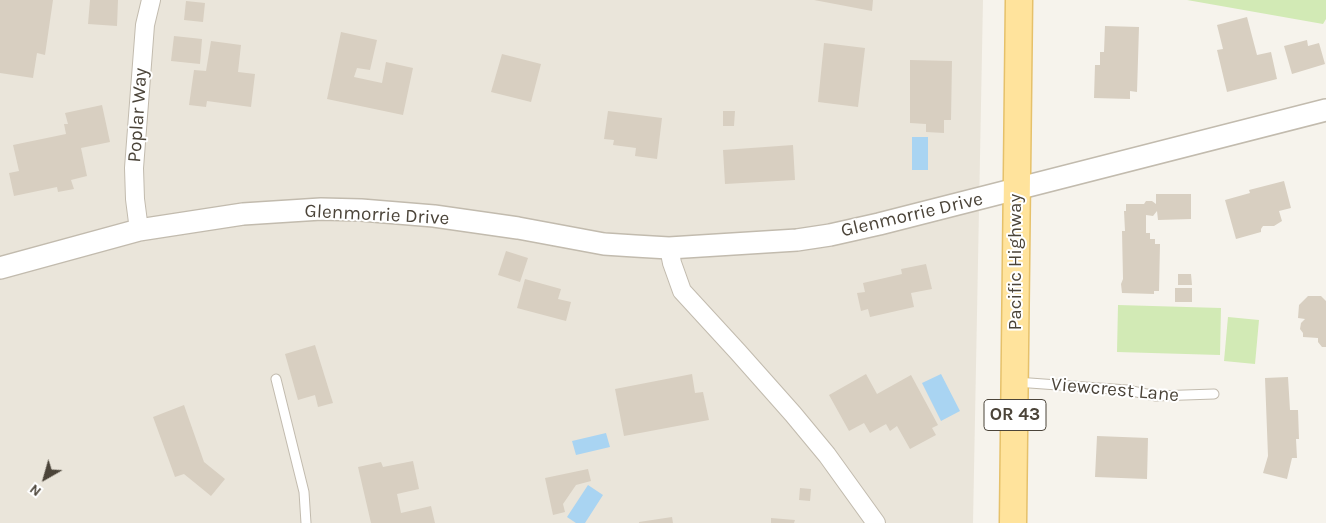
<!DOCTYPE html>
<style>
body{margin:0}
#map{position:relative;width:1326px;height:523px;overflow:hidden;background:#f6f3ec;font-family:Karla,sans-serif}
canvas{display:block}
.north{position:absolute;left:20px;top:453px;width:50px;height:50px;-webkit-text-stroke:4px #fff;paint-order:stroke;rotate:218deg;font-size:14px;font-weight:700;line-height:20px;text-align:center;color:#4b4439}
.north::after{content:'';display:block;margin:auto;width:18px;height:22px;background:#4b4439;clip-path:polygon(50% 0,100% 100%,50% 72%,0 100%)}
</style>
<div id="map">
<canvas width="1326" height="523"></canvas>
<div class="north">N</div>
</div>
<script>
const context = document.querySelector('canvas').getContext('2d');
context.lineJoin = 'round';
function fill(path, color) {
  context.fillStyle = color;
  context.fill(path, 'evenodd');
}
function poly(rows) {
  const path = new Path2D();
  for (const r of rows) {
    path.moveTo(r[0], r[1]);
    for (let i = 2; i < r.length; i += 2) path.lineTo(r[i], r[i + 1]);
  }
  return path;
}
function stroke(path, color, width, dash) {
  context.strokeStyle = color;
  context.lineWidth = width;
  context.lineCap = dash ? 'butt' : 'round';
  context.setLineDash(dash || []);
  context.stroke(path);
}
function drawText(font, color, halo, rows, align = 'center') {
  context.font = font + ' Karla,sans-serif';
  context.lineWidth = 4;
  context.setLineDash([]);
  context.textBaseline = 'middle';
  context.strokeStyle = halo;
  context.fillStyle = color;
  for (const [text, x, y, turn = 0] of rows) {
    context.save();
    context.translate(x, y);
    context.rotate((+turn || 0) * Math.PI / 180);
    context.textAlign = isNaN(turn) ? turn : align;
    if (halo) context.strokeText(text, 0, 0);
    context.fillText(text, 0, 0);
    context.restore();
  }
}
fill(poly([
 [0,0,983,0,973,523,0,523]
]), '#eae5da');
fill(poly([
 [1187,0,1326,0,1326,19,1323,24],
 [1118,305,1221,308,1220,355,1117,352],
 [1228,317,1259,320,1255,364,1224,361]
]), '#d2eab5');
fill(poly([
 [912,137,928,137,928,170,912,170],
 [941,374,960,411,941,421,922,383],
 [606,433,610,447,576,455,572,441],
 [588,485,603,495,585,523,576,523,567,517]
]), '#a9d4f2');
fill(poly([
 [0,0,53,0,45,55,37,53,33,78,0,73],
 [90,0,118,0,117,26,88,24],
 [814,0,873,0,872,11],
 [186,1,205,3,203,22,184,20],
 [1247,17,1257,55,1271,52,1277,79,1227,92,1217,50,1223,49,1217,25],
 [1105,26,1139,27,1137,92,1130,91,1130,99,1094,98,1095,65,1100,65,1100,52,1104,52],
 [341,32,377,40,370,70,357,68,354,77,382,83,386,62,413,68,403,115,327,99],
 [174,36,202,39,200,64,171,61],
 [1307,40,1308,46,1319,43,1325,64,1292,74,1284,46],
 [211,41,241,45,238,72,255,74,251,107,207,101,206,107,189,105,194,70,206,71],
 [824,43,865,48,858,107,818,102],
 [502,54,541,64,531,102,491,92],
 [910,60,952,61,951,120,944,120,944,133,926,132,926,124,910,123],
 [102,105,110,142,81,148,87,176,71,180,74,189,58,192,57,187,14,196,9,173,19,171,13,145,66,134,64,124,68,124,65,113],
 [608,111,662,118,657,159,635,156,636,148,613,145,614,140,604,139],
 [723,111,735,111,734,126,723,126],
 [793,145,795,180,725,184,723,150],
 [1284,181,1291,208,1279,211,1282,221,1274,226,1263,226,1261,229,1261,232,1236,239,1225,200,1250,193,1249,190],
 [1156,194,1191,194,1191,219,1158,220,1157,211,1153,216,1146,215,1146,233,1150,233,1150,239,1155,239,1155,244,1160,244,1159,291,1154,291,1154,294,1122,293,1121,284,1123,279,1122,231,1125,231,1124,211,1126,211,1126,204,1144,204,1146,201,1152,201,1156,204],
 [506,251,528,258,520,282,498,275],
 [926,264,932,289,911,293,914,307,870,317,868,309,861,311,857,293,865,292,863,283,902,274,901,269],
 [1178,274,1191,274,1192,285,1178,285],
 [525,279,561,289,558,299,571,302,566,321,517,308],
 [1175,288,1192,288,1192,302,1175,302],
 [1308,296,1321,296,1326,301,1326,347,1322,347,1318,342,1318,338,1303,337,1303,333,1300,329,1301,323,1305,319,1298,318,1299,305],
 [315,345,333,403,318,407,315,395,298,400,285,354],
 [692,374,695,393,703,392,709,420,624,436,615,389],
 [866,374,877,394,911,375,938,425,932,428,936,435,910,449,897,426,890,431,886,424,870,433,864,423,849,431,829,395],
 [1288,377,1290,410,1298,410,1299,439,1296,439,1297,458,1292,458,1287,479,1263,473,1268,456,1265,378],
 [184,405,204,462,225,479,211,496,184,474,175,477,153,417],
 [1097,436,1148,438,1147,479,1095,477],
 [413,461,419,489,397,494,401,513,431,506,435,523,371,523,358,467,381,462,383,467],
 [588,469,591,481,576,485,563,504,565,512,553,515,545,478],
 [800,488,811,489,810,501,799,500],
 [672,517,673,523,639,523,639,522],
 [771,518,795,520,794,523,771,523]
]), '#d8cfc1');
const service = poly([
 [276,379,304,492,306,523],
 [1016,382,1127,390,1156,396,1214,394]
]);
const minor = poly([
 [139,230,135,199,134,168,145,25,151,0],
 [669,248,672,263,682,291,738,352,793,414,827,455,876,523]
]);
const tertiary = poly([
 [0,268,139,230,243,214,321,209,361,210,434,216,518,228,604,244,635,246,669,248,797,240,830,235,879,224,1326,110]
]);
const primary = poly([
 [1013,523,1019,0]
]);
stroke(service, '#c2bbae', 11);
stroke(minor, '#c2bbae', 20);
stroke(tertiary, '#c2bbae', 24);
stroke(primary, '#e6c16a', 29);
stroke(service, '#fff', 9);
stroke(minor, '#fff', 18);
stroke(tertiary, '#fff', 21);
stroke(primary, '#ffe39c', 26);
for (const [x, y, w] of [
 [1015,415,62]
]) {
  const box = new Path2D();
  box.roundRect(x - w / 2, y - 15.5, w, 31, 4);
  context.fillStyle = '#fff';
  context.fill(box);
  stroke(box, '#4b4439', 1);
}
drawText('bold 18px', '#4b4439', null, [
 ["OR 43",1015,415]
]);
drawText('19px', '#4b4439', '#fff', [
 ["Poplar Way",138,115,-86],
 ["Glenmorrie Drive",377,215,3],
 ["Glenmorrie Drive",912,215,-13],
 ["Pacific Highway",1016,262,-90],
 ["Viewcrest Lane",1115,390,5]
]);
</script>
